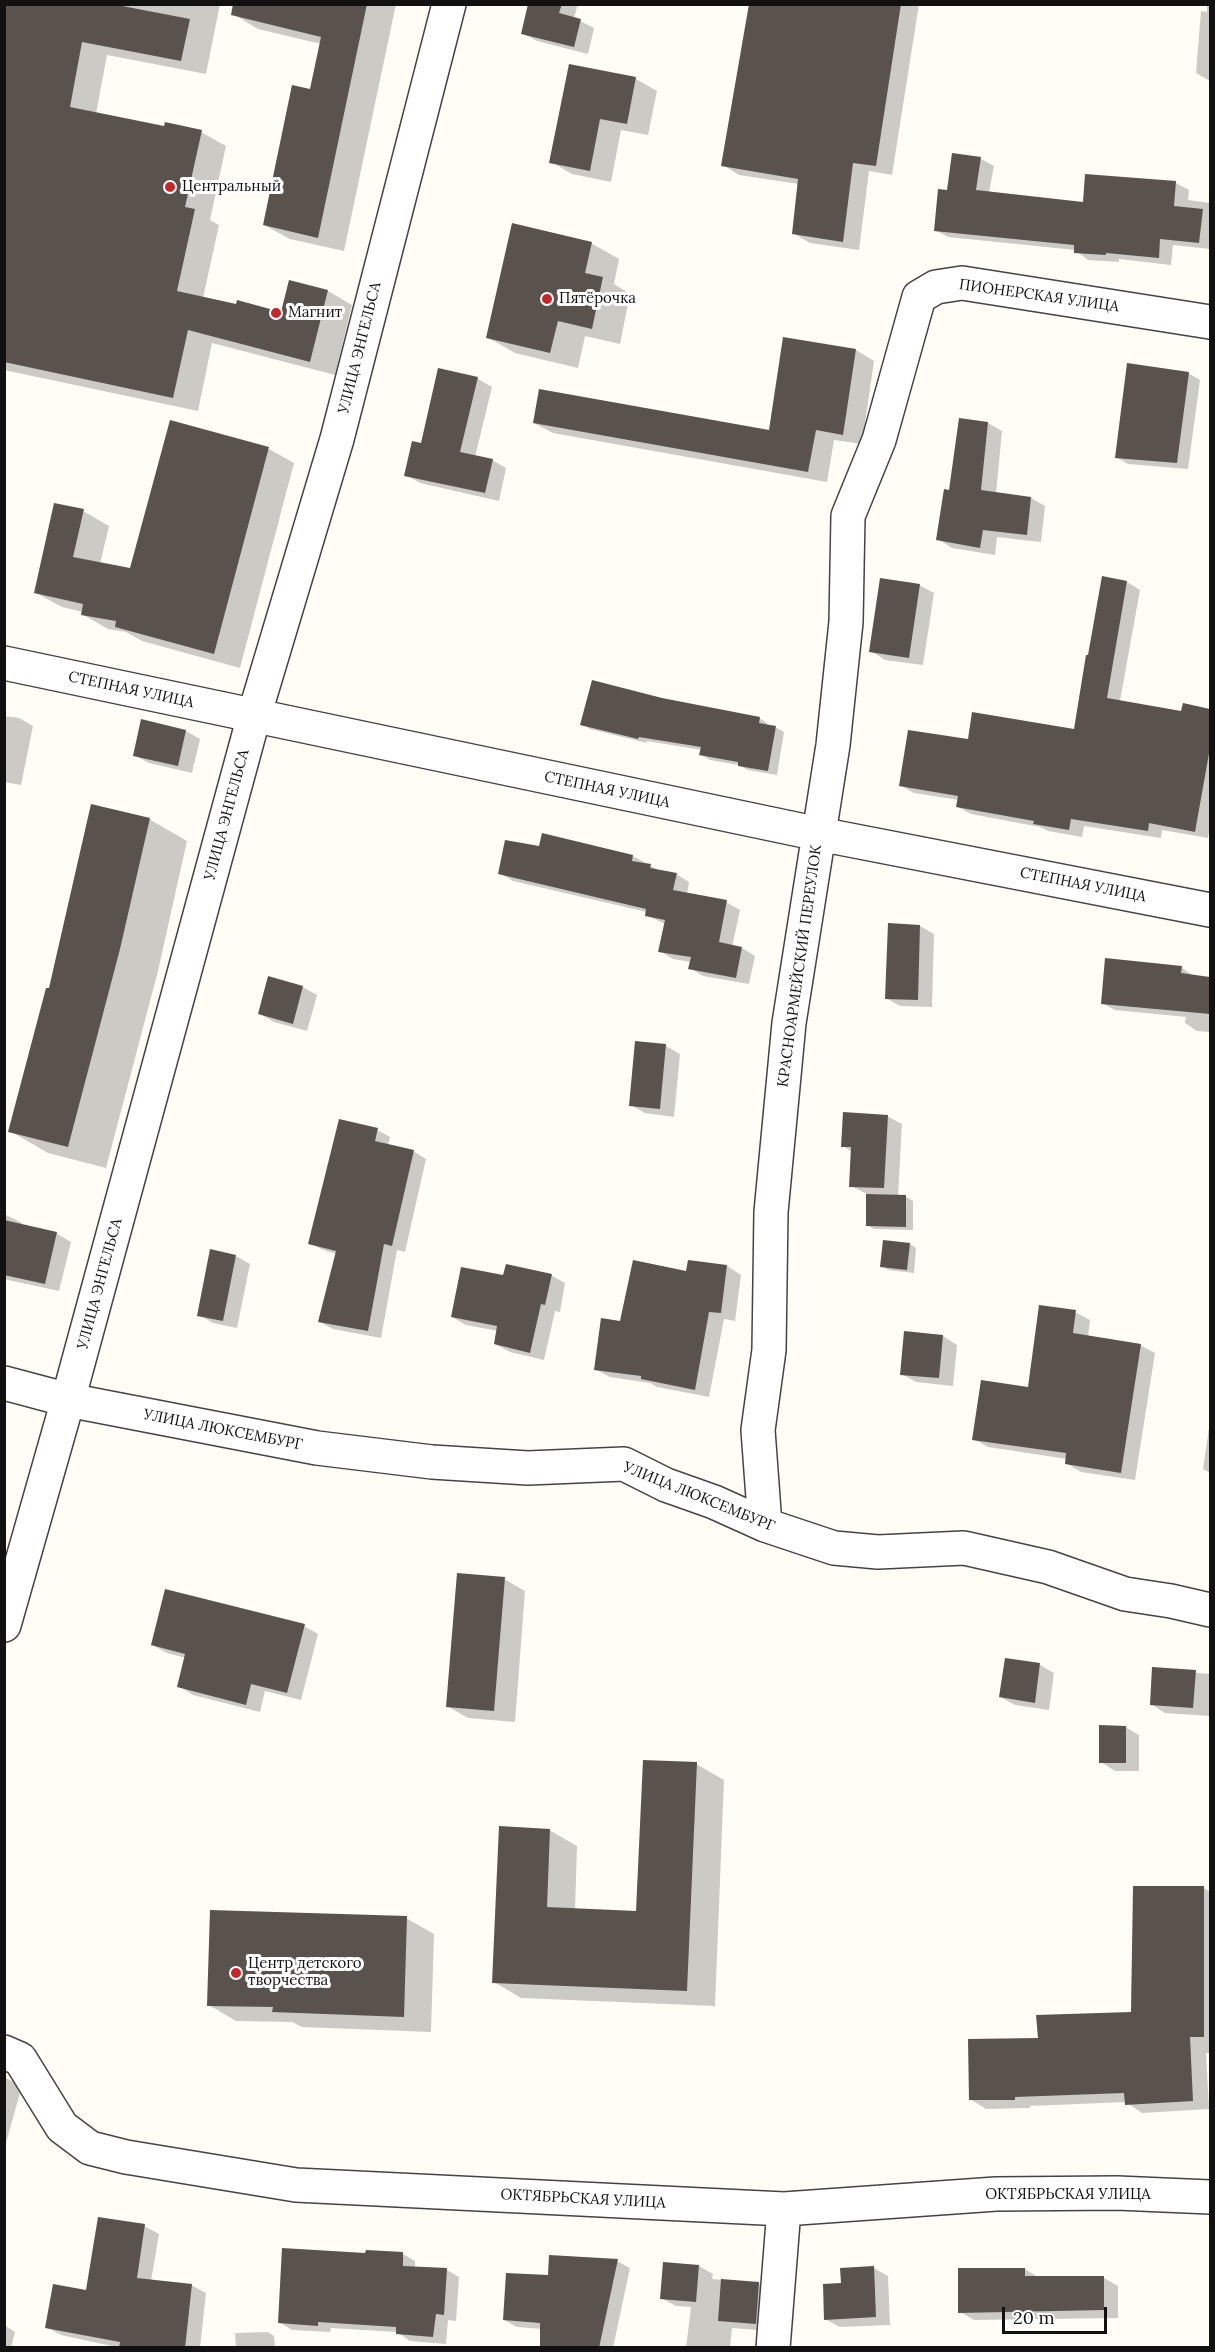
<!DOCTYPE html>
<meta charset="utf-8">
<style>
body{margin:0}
#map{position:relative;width:1215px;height:2352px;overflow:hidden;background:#fffdf5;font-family:Lora,serif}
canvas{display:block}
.frame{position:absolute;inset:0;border:6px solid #111;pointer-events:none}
.scale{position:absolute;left:1002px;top:2307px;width:105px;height:27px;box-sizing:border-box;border:3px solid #111;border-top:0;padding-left:8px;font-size:18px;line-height:21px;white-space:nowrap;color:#111;-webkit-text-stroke:4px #fff;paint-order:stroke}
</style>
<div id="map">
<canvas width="1215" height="2352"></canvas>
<div class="frame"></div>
<div class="scale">20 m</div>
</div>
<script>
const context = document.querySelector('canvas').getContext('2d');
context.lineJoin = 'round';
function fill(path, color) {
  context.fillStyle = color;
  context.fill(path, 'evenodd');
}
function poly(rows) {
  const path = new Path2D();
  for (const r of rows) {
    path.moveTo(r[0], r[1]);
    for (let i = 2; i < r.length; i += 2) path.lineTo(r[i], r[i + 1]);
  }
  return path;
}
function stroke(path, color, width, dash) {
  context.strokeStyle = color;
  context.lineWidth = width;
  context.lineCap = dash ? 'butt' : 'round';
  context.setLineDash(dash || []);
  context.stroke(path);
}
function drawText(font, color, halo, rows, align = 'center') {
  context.font = font + ' Lora,serif';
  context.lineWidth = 6;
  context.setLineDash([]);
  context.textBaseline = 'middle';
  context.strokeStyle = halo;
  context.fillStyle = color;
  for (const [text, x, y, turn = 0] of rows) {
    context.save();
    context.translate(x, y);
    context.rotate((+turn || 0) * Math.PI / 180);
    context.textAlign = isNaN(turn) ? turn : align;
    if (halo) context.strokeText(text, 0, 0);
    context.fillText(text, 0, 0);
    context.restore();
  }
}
fill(poly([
 [4,4,220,4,206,74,107,55,96,114,165,128,201,132,226,146,210,220,219,225,203,298,282,313,290,282,328,291,352,305,335,375,212,343,198,411,4,370],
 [235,4,396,4,344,251,290,239,264,225,311,91,321,44,258,29,233,14],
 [530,4,578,4,574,18,594,28,588,54,537,41,522,33],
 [750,4,919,4,892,175,869,171,859,250,810,243,793,233,799,184,739,175,723,165],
 [1207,4,1210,4,1210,81,1196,73,1201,11,1207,12],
 [570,66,636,79,657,91,648,135,621,130,611,182,572,174,551,162],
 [981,159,994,166,989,193,1085,204,1176,183,1189,190,1188,200,1210,203,1210,249,1173,245,1171,265,1119,259,1119,262,1088,260,1075,250,948,237,935,230,949,192],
 [591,243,619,259,614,284,630,294,620,344,585,336,578,368,515,353,487,337],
 [785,339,856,350,874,361,862,444,834,440,827,482,553,433,534,423,770,431],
 [439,370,478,379,492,387,475,457,492,460,506,468,499,501,420,483,406,475,422,445],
 [1188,373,1200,380,1188,469,1128,464,1116,457],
 [988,423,1002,431,996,494,1031,498,1045,506,1041,542,997,537,995,555,952,548,938,539,951,492],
 [269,449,294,463,240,668,142,641,126,632,108,629,82,614,83,612,62,607,36,593,83,511,109,526,100,564,132,570],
 [1127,582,1140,590,1120,701,1182,712,1184,705,1210,710,1210,825,1208,838,1162,830,1161,838,1084,826,1082,837,1048,831,1040,827,971,814,958,807,959,800,914,793,900,785,969,741,1075,731,1089,657],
 [919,585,934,593,923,665,885,660,871,651],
 [662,700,759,718,767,723,767,726,775,727,784,732,777,775,748,770,739,765,710,760,701,755,702,750,647,741,647,743,590,729,582,724],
 [4,716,19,718,33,726,21,785,4,782],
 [142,721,186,731,200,739,192,773,149,763,134,755],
 [149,819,187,841,158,971,106,1168,48,1153,10,1131],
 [540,848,633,856,660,871,676,874,689,882,687,894,726,902,740,910,732,947,742,948,755,956,749,984,703,976,690,968,691,962,673,959,660,951,665,924,646,915,647,912,513,881,500,873],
 [889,925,920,926,934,934,932,1007,900,1006,886,998],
 [1182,968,1194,976,1210,978,1210,1032,1197,1031,1185,1023,1186,1017,1115,1010,1102,1003],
 [303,987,317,995,307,1031,274,1022,260,1014],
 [666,1046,680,1054,674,1117,645,1113,631,1105],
 [887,1116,902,1124,898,1197,906,1197,913,1201,913,1230,874,1229,867,1225,867,1194,851,1186,852,1152,843,1146],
 [377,1130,390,1137,388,1146,413,1151,426,1159,405,1252,397,1250,381,1338,333,1329,320,1322,337,1254,323,1250,310,1243],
 [4,1214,22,1223,22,1225,56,1233,71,1242,59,1291,4,1279],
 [910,1244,916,1248,914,1273,888,1270,882,1266],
 [236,1256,250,1264,237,1328,213,1323,199,1315],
 [727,1266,741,1275,735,1321,724,1319,709,1397,657,1387,650,1383,610,1377,595,1369,688,1273],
 [551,1275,565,1283,560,1312,555,1311,544,1360,510,1352,495,1344,498,1331,466,1325,452,1317,504,1277],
 [1075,1312,1090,1320,1088,1337,1140,1345,1155,1353,1135,1480,1081,1472,1066,1463,1067,1459,988,1447,974,1439,1029,1388],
 [943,1336,957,1345,953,1386,916,1382,902,1374],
 [1210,1421,1210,1473,1203,1469],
 [504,1579,525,1591,515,1722,468,1718,447,1706],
 [304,1626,318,1634,301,1700,265,1691,260,1712,193,1695,179,1686,186,1658,167,1653,152,1645],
 [1040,1665,1054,1673,1049,1710,1015,1705,1000,1697],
 [1154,1669,1210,1674,1210,1716,1165,1713,1151,1704],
 [1125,1727,1139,1735,1139,1771,1115,1771,1101,1762],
 [696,1764,724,1780,715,2006,521,1998,494,1982,549,1830,577,1846,575,1910,638,1912],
 [1204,1888,1210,1892,1210,2053,1206,2053,1209,2109,1142,2113,1126,2102,1030,2106,1030,2108,986,2109,970,2099,1039,2040,1132,2013],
 [406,1918,434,1934,431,2032,302,2027,292,2022,236,2021,209,2005],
 [4,2077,22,2086,4,2150],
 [144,2226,159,2234,151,2281,191,2285,206,2293,200,2348,121,2348,61,2335,46,2327,87,2292],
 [403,2254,415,2261,415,2268,447,2270,459,2277,456,2321,448,2320,446,2344,410,2341,397,2332,331,2328,330,2332,292,2330,279,2322,367,2255],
 [617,2261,630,2268,613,2348,541,2348,542,2329,517,2327,504,2320,549,2277],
 [699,2266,713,2274,712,2279,759,2283,773,2291,770,2331,732,2328,730,2348,686,2348,691,2307,676,2306,661,2298],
 [874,2268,888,2276,890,2325,840,2327,825,2319],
 [1025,2269,1039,2278,1104,2278,1118,2286,1118,2318,974,2320,960,2312],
 [4,2325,15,2332,11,2348,4,2348],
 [268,2332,274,2336,275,2348,236,2348,235,2333]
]), '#0003');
fill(poly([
 [4,4,112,4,190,19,181,61,82,42,70,107,164,126,165,122,202,130,185,207,195,209,177,291,236,304,237,300,281,312,289,280,328,290,310,362,188,330,173,398,4,362],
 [233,4,367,4,318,238,263,225,292,85,310,89,321,37,231,15],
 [528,4,562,4,559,13,581,19,574,47,521,34],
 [749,4,901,4,876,166,853,163,843,242,792,234,798,179,721,166],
 [569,64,636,77,627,124,600,119,590,171,549,163],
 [952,153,981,157,976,190,1083,202,1085,174,1176,181,1174,206,1203,209,1199,243,1160,239,1159,258,1106,253,1106,255,1074,253,1074,245,934,231,938,189,947,190],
 [512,223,592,242,585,273,603,277,592,329,558,321,550,353,486,338],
 [783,337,856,349,843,435,816,430,808,472,533,423,539,389,769,430],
 [1127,363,1189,372,1177,463,1115,458],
 [438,368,478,377,460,452,493,459,485,493,404,476,412,441,421,443],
 [959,418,988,422,981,490,1031,497,1027,535,983,530,980,548,936,540,944,489,949,490],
 [170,420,269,447,214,654,115,627,116,621,81,615,83,604,34,593,54,503,84,509,73,557,130,568],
 [1102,576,1127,581,1107,698,1181,711,1183,703,1210,709,1210,748,1195,832,1149,823,1148,831,1071,819,1069,830,1033,824,1034,821,956,807,958,796,899,786,908,730,968,739,972,712,1074,729,1086,655,1088,655],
 [880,578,920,584,909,658,869,652],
 [592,680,662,698,760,717,759,723,776,726,768,771,738,766,738,762,699,755,701,747,639,737,638,739,580,725],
 [141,719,186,730,178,766,133,756],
 [91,804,150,818,120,949,68,1147,8,1132,46,988,49,988],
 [542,833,633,855,632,861,651,864,650,868,677,873,673,890,727,900,719,942,742,947,736,978,688,969,691,957,658,952,665,920,645,916,646,909,498,874,505,840,539,846],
 [888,923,920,925,918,1000,885,999],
 [1105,958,1182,966,1181,973,1210,977,1210,1014,1101,1004],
 [268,976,303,986,293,1024,258,1014],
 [635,1041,666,1044,660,1109,629,1106],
 [843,1112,888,1115,884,1188,849,1187,851,1147,841,1147],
 [339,1119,378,1128,375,1141,414,1150,392,1246,384,1244,368,1331,318,1322,336,1251,308,1244],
 [866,1194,906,1195,906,1227,866,1226],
 [4,1220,57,1232,45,1284,4,1275],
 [883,1240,910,1243,907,1270,880,1267],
 [210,1249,236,1255,223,1321,197,1316],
 [633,1260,686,1271,688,1260,727,1265,721,1313,709,1312,695,1390,641,1379,641,1376,594,1370,601,1318,620,1321],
 [506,1264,552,1274,545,1305,541,1304,530,1353,494,1344,497,1326,451,1317,461,1267,503,1275],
 [1039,1305,1076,1310,1073,1333,1141,1344,1121,1473,1065,1464,1066,1453,972,1440,981,1380,1028,1387],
 [904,1331,943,1335,939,1378,900,1375],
 [457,1573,505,1577,494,1711,446,1707],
 [165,1589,305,1624,287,1693,251,1684,246,1705,177,1687,185,1654,151,1645],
 [1005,1658,1040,1663,1035,1703,999,1697],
 [1152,1667,1196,1670,1193,1708,1150,1705],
 [1099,1725,1126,1726,1126,1763,1099,1763],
 [643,1760,697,1762,687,1991,492,1983,499,1826,550,1829,547,1907,636,1911],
 [1133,1886,1204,1886,1204,2037,1190,2037,1193,2101,1125,2105,1124,2093,1015,2097,1015,2100,969,2100,968,2039,1038,2038,1036,2015,1131,2012],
 [210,1910,407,1916,404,2017,272,2012,273,2007,207,2006],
 [98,2217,145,2224,137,2278,192,2284,185,2348,119,2348,120,2342,45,2328,53,2284,86,2290],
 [282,2248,365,2253,366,2250,403,2252,403,2266,447,2268,444,2315,436,2314,433,2337,396,2334,396,2327,318,2322,318,2326,278,2323],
 [549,2255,618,2259,599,2348,540,2348,540,2323,503,2320,506,2273,548,2275],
 [663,2262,699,2265,696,2302,660,2299],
 [874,2266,876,2317,824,2320,823,2284,841,2283,840,2268],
 [958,2268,1025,2268,1025,2276,1104,2276,1104,2310,958,2313],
 [721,2279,759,2282,756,2324,718,2321]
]), '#5a524d');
const minor = poly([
 [4,663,819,834,1210,910],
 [4,1383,68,1400,317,1448,432,1462,528,1468,624,1464,666,1485,714,1502,765,1525,834,1548,878,1552,964,1548,1048,1567,1125,1594,1171,1601,1210,1610],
 [765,1525,758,1430,769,1350,771,1212,789,1023,833,745,846,622,848,516,879,440,919,297,936,287,962,283,1210,322],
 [4,2052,20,2059,62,2127,90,2148,126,2157,296,2185,784,2209,996,2194,1117,2193,1210,2197],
 [773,2348,784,2209]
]);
const tertiary = poly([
 [4,1625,68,1400,254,716,337,439,449,4]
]);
stroke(minor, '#444', 36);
stroke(tertiary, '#444', 36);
stroke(minor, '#fff', 33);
stroke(tertiary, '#fff', 33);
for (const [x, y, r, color] of [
 [170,187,6,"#c4262e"],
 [547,299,6,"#c4262e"],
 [276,313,6,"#c4262e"],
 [236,1973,6,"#c4262e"]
]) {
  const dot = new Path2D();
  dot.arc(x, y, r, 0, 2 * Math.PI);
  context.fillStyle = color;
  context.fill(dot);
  stroke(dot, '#fff', 2);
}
drawText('15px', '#111', '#fff', [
 ["Центральный",182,187],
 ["Пятёрочка",559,299],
 ["Магнит",288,313],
 ["Центр детского",248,1964],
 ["творчества",248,1981]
], 'left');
drawText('15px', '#111', '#fff', [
 ["ПИОНЕРСКАЯ УЛИЦА",1039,296,8],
 ["УЛИЦА ЭНГЕЛЬСА",360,348,-76],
 ["СТЕПНАЯ УЛИЦА",131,690,12],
 ["СТЕПНАЯ УЛИЦА",607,790,12],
 ["УЛИЦА ЭНГЕЛЬСА",227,815,-75],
 ["СТЕПНАЯ УЛИЦА",1083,885,11],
 ["КРАСНОАРМЕЙСКИЙ ПЕРЕУЛОК",800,966,-82],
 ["УЛИЦА ЭНГЕЛЬСА",100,1284,-75],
 ["УЛИЦА ЛЮКСЕМБУРГ",223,1430,11],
 ["УЛИЦА ЛЮКСЕМБУРГ",699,1497,22],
 ["ОКТЯБРЬСКАЯ УЛИЦА",1068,2195],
 ["ОКТЯБРЬСКАЯ УЛИЦА",583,2199,3]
]);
</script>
